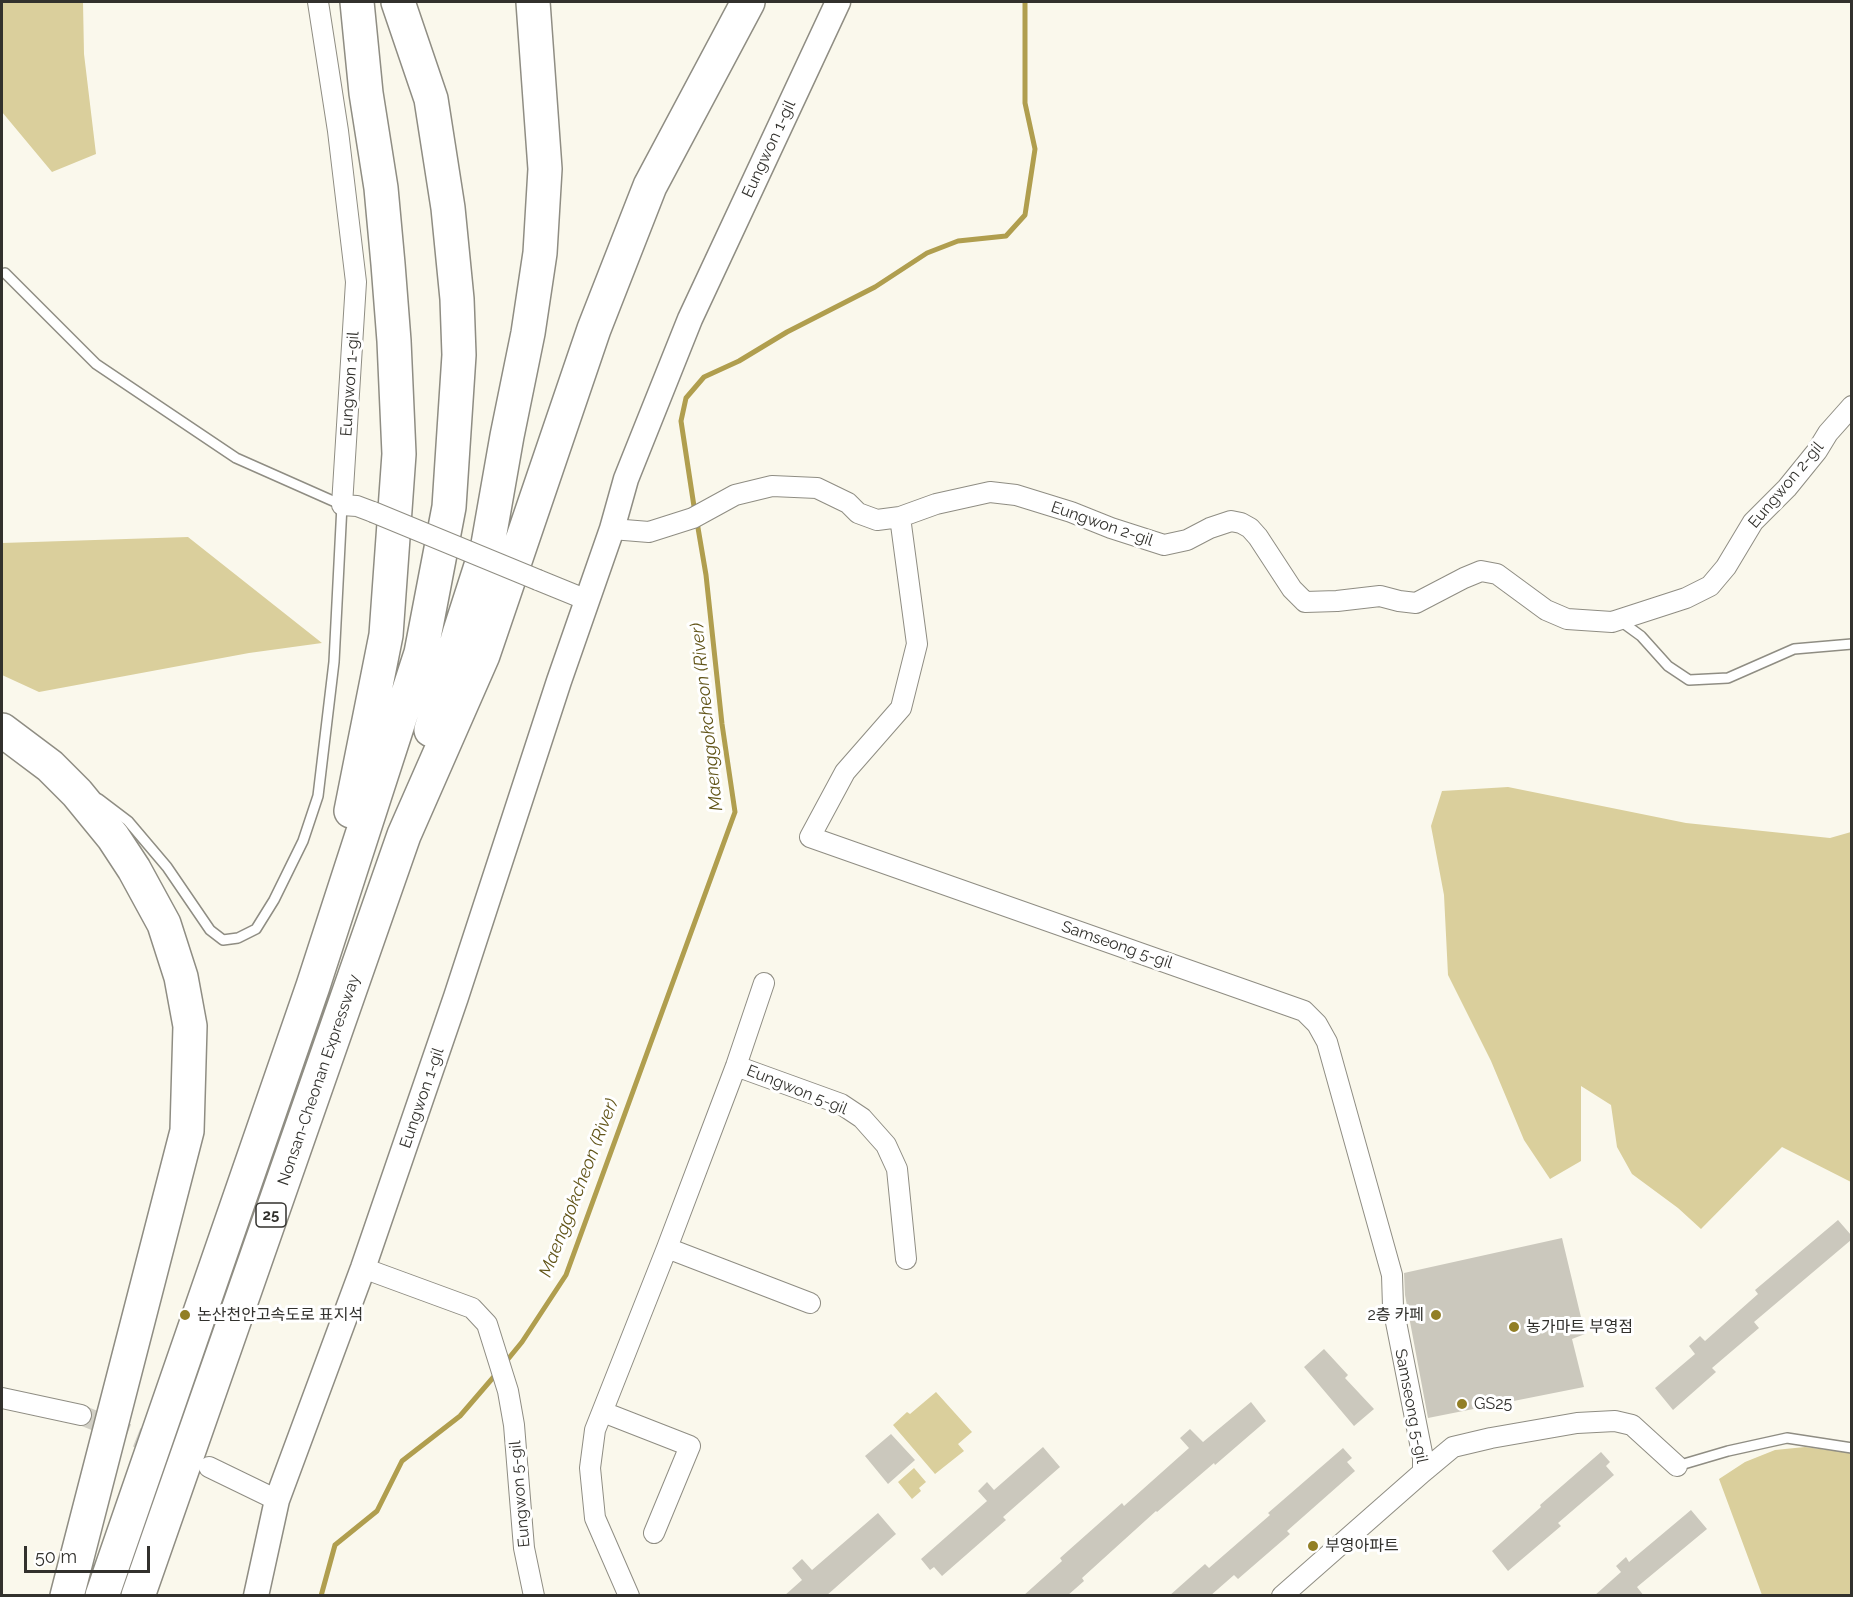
<!DOCTYPE html>
<meta charset="utf-8">
<style>
body{margin:0}
#map{position:relative;width:1853px;height:1597px;overflow:hidden;background:#faf8ec;font-family:Raleway,sans-serif}
canvas{display:block}
.frame{position:absolute;inset:0;border:3px solid #32312d;pointer-events:none}
.scale{position:absolute;left:24px;top:1546px;width:126px;height:27px;box-sizing:border-box;border:3px solid #32312d;border-top:0;padding-left:8px;font-size:18px;line-height:21px;white-space:nowrap;color:#32312d;-webkit-text-stroke:4px #fff;paint-order:stroke}
</style>
<div id="map">
<canvas width="1853" height="1597"></canvas>
<div class="frame"></div>
<div class="scale">50 m</div>
</div>
<script>
const context = document.querySelector('canvas').getContext('2d');
context.lineJoin = 'round';
function fill(path, color) {
  context.fillStyle = color;
  context.fill(path, 'evenodd');
}
function poly(rows) {
  const path = new Path2D();
  for (const r of rows) {
    path.moveTo(r[0], r[1]);
    for (let i = 2; i < r.length; i += 2) path.lineTo(r[i], r[i + 1]);
  }
  return path;
}
function stroke(path, color, width, dash) {
  context.strokeStyle = color;
  context.lineWidth = width;
  context.lineCap = dash ? 'butt' : 'round';
  context.setLineDash(dash || []);
  context.stroke(path);
}
function drawText(font, color, halo, rows, align = 'center') {
  context.font = font + ' Raleway,"Noto Sans KR",sans-serif';
  context.lineWidth = 6;
  context.setLineDash([]);
  context.textBaseline = 'middle';
  context.strokeStyle = halo;
  context.fillStyle = color;
  for (const [text, x, y, turn = 0] of rows) {
    context.save();
    context.translate(x, y);
    context.rotate((+turn || 0) * Math.PI / 180);
    context.textAlign = isNaN(turn) ? turn : align;
    if (halo) context.strokeText(text, 0, 0);
    context.fillText(text, 0, 0);
    context.restore();
  }
}
fill(poly([
 [2,2,83,2,84,54,96,154,52,172,2,112],
 [188,537,322,643,249,653,39,692,2,675,2,543],
 [1508,787,1686,823,1830,838,1851,832,1851,1182,1782,1147,1701,1229,1678,1208,1632,1174,1617,1147,1611,1105,1581,1086,1581,1161,1550,1179,1524,1140,1491,1061,1448,975,1444,895,1431,826,1442,791],
 [936,1392,972,1432,958,1444,964,1451,935,1474,893,1425,907,1412,910,1414],
 [1805,1447,1851,1453,1851,1595,1762,1595,1719,1479,1745,1462,1775,1450],
 [914,1468,926,1482,919,1488,921,1491,912,1499,898,1482]
]), '#dacf9c');
stroke(poly([
 [695,513,681,421,686,398,704,377,739,361,787,332,875,287,927,253,958,241,1006,236,1025,215,1035,149,1025,103,1025,2],
 [504,1364,522,1342,566,1275,735,812,722,724,706,575,697,522],
 [321,1596,335,1545,377,1511,402,1461,460,1416,497,1373]
]), '#b09e4e', 5);
fill(poly([
 [1838,1220,1851,1235,1851,1240,1754,1322,1759,1328,1712,1368,1716,1372,1673,1410,1655,1388,1695,1354,1689,1346,1700,1336,1705,1341,1758,1294,1755,1290],
 [1562,1238,1585,1334,1572,1339,1584,1387,1428,1418,1405,1295,1404,1273],
 [1324,1349,1348,1375,1345,1378,1374,1409,1354,1426,1304,1367],
 [1251,1402,1266,1421,1215,1465,1214,1463,1157,1512,1156,1511,1082,1578,1084,1581,1067,1596,1023,1596,1062,1561,1060,1558,1122,1503,1124,1506,1189,1448,1180,1438,1190,1429,1203,1442],
 [891,1434,915,1460,888,1484,865,1456],
 [1043,1447,1060,1467,1003,1517,1006,1520,942,1576,934,1567,930,1570,921,1559,987,1501,978,1491,987,1482,994,1490],
 [1343,1448,1352,1458,1347,1462,1355,1471,1287,1531,1290,1534,1238,1579,1234,1575,1210,1596,1169,1596,1205,1564,1209,1568,1270,1515,1268,1513],
 [1601,1452,1610,1462,1606,1466,1614,1475,1558,1523,1561,1526,1508,1571,1492,1551,1541,1507,1540,1505],
 [1691,1510,1707,1529,1637,1587,1644,1596,1594,1596,1621,1572,1616,1566,1626,1557,1629,1562],
 [878,1513,896,1534,826,1596,784,1596,802,1580,792,1568,802,1559,812,1570]
]), '#cbc8bd');
stroke(poly([
 [81,1415,196,1461]
]), '#d2d0c6', 20, [20, 10]);
const service = poly([
 [5,273,96,364,236,458,342,505,334,662,318,796,303,841,274,900,256,929,238,938,223,940,210,930,167,867,128,821,99,799],
 [1619,620,1641,636,1668,666,1689,680,1728,678,1794,649,1852,644],
 [1677,1466,1728,1451,1787,1438,1852,1448]
]);
const minor = poly([
 [318,2,338,131,356,282,342,505,357,506,373,512],
 [900,517,917,644,901,708,845,772,810,837,1304,1011,1317,1024,1327,1042,1392,1275,1393,1307,1423,1458,1423,1472,1282,1596],
 [612,529,649,532,693,518,735,495,772,486,817,488,848,503,858,513,877,520,900,517,936,504,990,492,1016,495,1071,512,1111,528,1164,545,1187,540,1210,528,1231,521,1241,523,1250,528,1258,537,1292,589,1305,602,1337,601,1380,596,1399,601,1416,603,1464,578,1481,571,1497,574,1546,610,1567,619,1612,622,1686,598,1710,586,1726,567,1753,522,1787,488,1817,451,1828,433,1852,406],
 [538,580,587,600],
 [736,1066,841,1104,862,1118,886,1145,897,1169,906,1259],
 [667,1248,810,1303],
 [363,1268,472,1308,487,1324,508,1391,514,1425,524,1548,534,1596],
 [2,1398,81,1415],
 [603,1412,690,1446,654,1533],
 [209,1467,277,1500],
 [1423,1472,1453,1447,1491,1438,1577,1423,1615,1421,1632,1425,1677,1466],
 [629,1596,595,1518,590,1468,595,1430,667,1248,736,1066,764,983]
]);
const tertiary = poly([
 [256,1596,277,1500,363,1268,456,997,559,681,612,529,626,479,690,319,838,2]
]);
const motorway = poly([
 [2,730,50,766,77,793,113,837,134,869,164,924,181,977,190,1026,187,1131,67,1596],
 [431,730,460,631,488,544,507,436,528,333,540,253,545,169,533,2],
 [351,811,386,635,399,454,394,341,388,264,381,188,366,93,357,2],
 [102,1596,313,986,421,653,449,507,459,355,457,299,448,208,431,99,398,2],
 [138,1596,404,835,483,655,594,329,650,186,748,2]
]);
stroke(service, '#8f8d83', 12);
stroke(minor, '#8f8d83', 22);
stroke(tertiary, '#8f8d83', 27);
stroke(motorway, '#8f8d83', 36);
stroke(service, '#fff', 9);
stroke(minor, '#fff', 20);
stroke(tertiary, '#fff', 24);
stroke(motorway, '#fff', 33);
const minorBridge = poly([
 [373,512,538,580]
]);
stroke(minorBridge, '#8f8d83', 22, []);
stroke(minorBridge, '#fff', 20);
for (const [x, y, r, color] of [
 [185,1315,6,"#927f26"],
 [1436,1315,6,"#927f26"],
 [1514,1327,6,"#927f26"],
 [1462,1404,6,"#927f26"],
 [1313,1546,6,"#927f26"]
]) {
  const dot = new Path2D();
  dot.arc(x, y, r, 0, 2 * Math.PI);
  context.fillStyle = color;
  context.fill(dot);
  stroke(dot, '#fff', 2);
}
for (const [x, y, w] of [
 [271,1215,30]
]) {
  const box = new Path2D();
  box.roundRect(x - w / 2, y - 12, w, 24, 4.5);
  context.fillStyle = '#fff';
  context.fill(box);
  stroke(box, '#32312d', 1.5);
}
drawText('bold 15px', '#32312d', null, [
 ["25",271,1215]
]);
drawText('16px', '#32312d', '#fff', [
 ["Eungwon 1-gil",769,149,-65],
 ["Eungwon 1-gil",350,384,-86],
 ["Eungwon 2-gil",1786,485,-50],
 ["Eungwon 2-gil",1102,524,19],
 ["Samseong 5-gil",1117,945,19],
 ["Nonsan-Cheonan Expressway",319,1080,-71],
 ["Eungwon 5-gil",797,1090,22],
 ["Eungwon 1-gil",422,1098,-71],
 ["Samseong 5-gil",1411,1406,79],
 ["Eungwon 5-gil",520,1494,-95]
]);
drawText('16px', '#32312d', '#fff', [
 ["논산천안고속도로 표지석",197,1315],
 ["2층 카페",1424,1315,"right"],
 ["농가마트 부영점",1526,1327],
 ["GS25",1474,1404],
 ["부영아파트",1325,1546]
], 'left');
drawText('italic 18px', '#625519', '#fff', [
 ["Maenggokcheon (River)",707,717,-96],
 ["Maenggokcheon (River)",579,1188,-69]
]);
</script>
